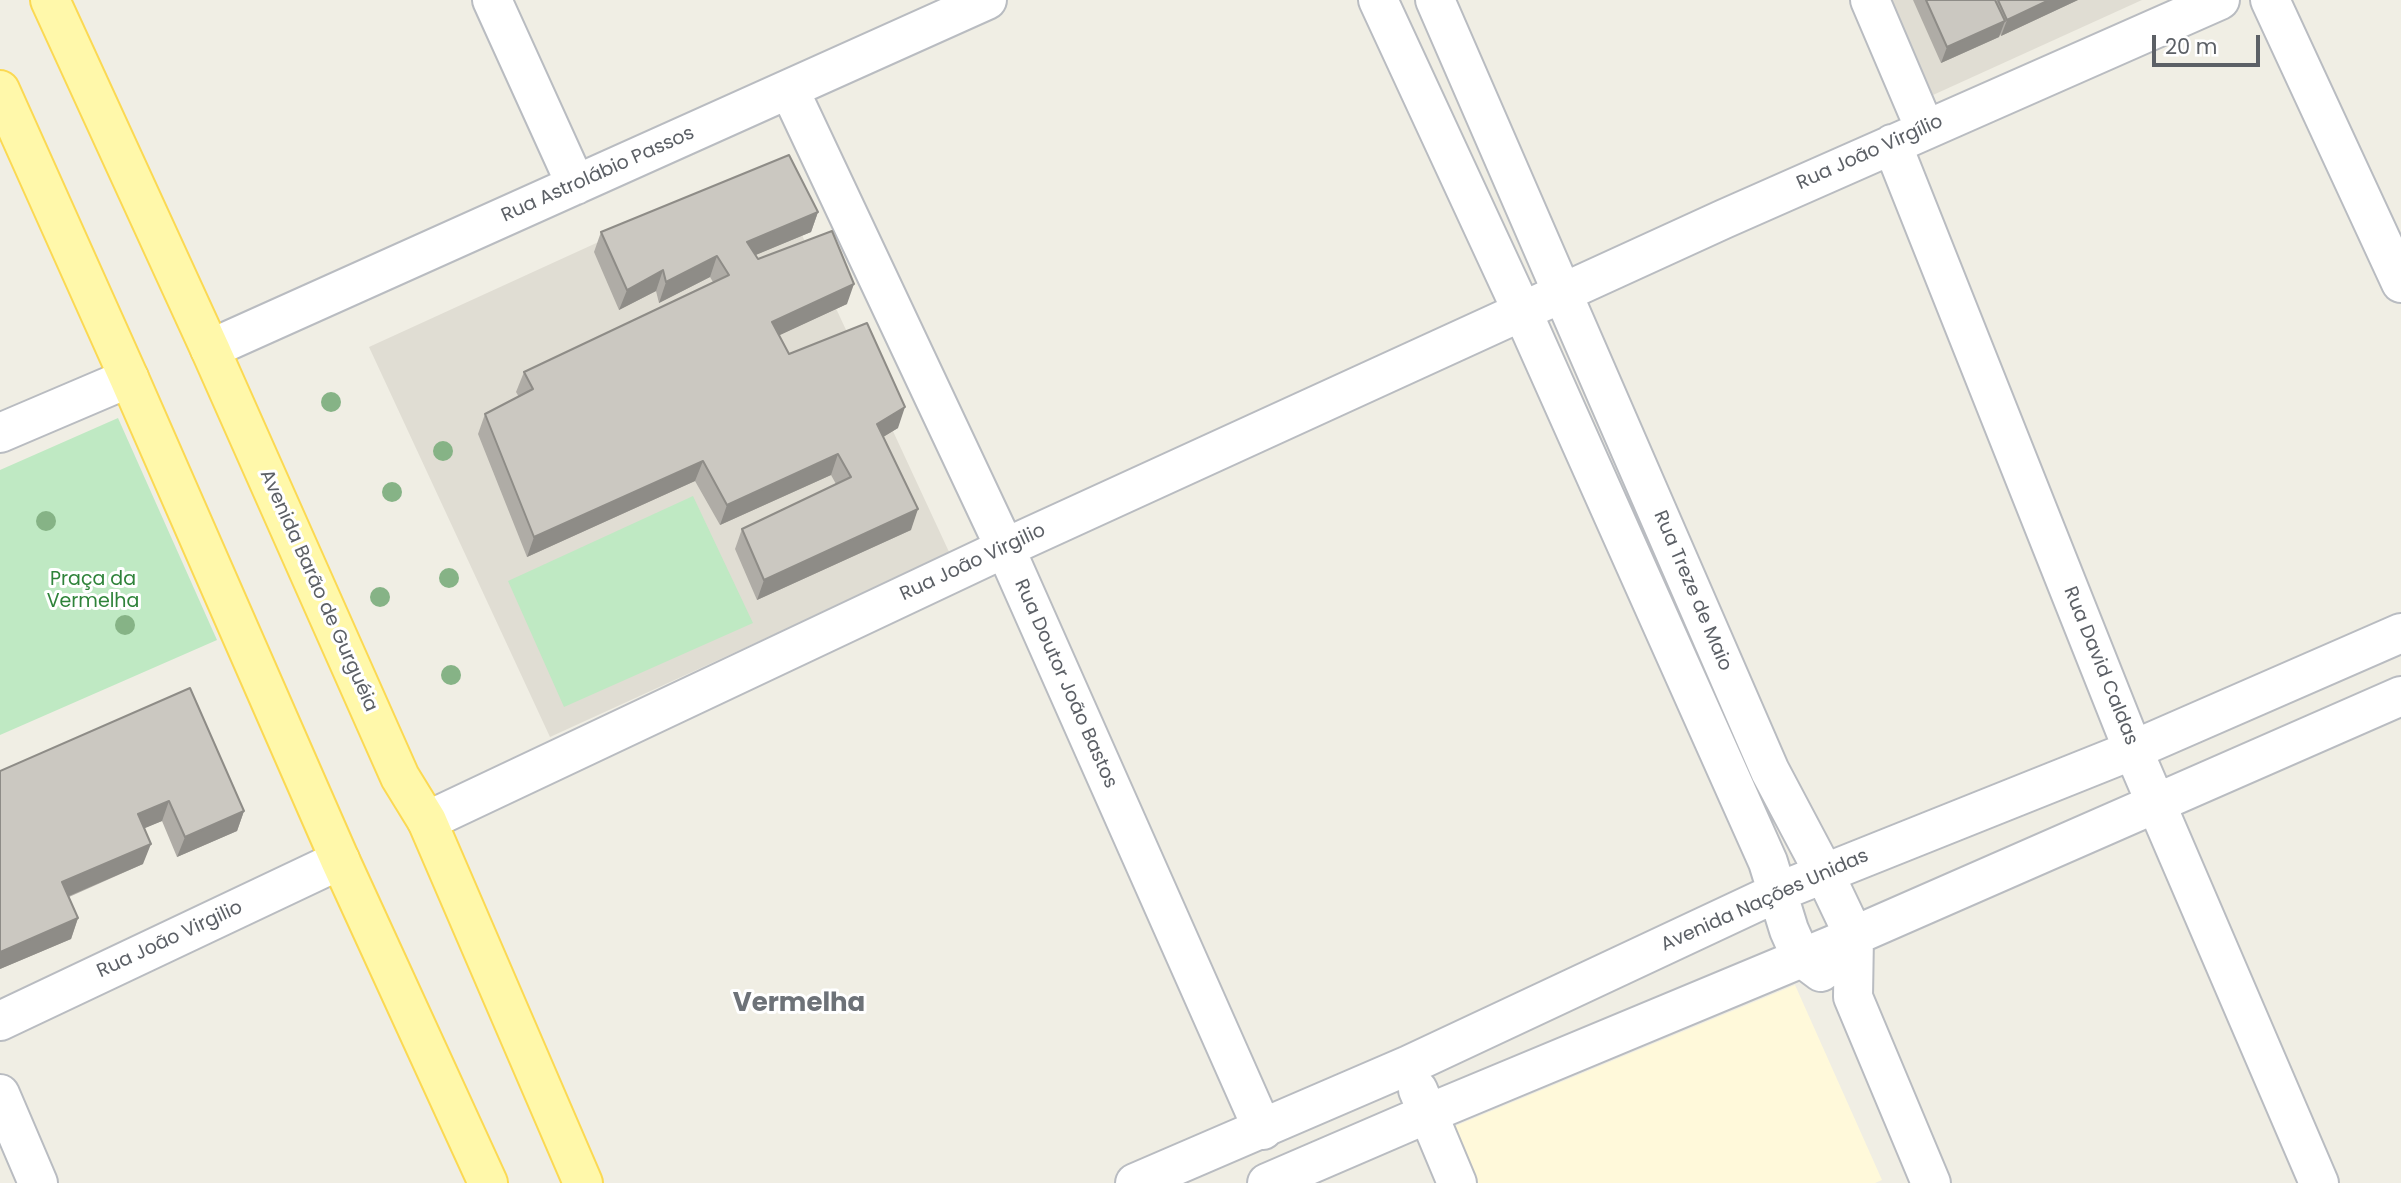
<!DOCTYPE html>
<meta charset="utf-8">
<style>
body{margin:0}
#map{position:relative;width:2401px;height:1183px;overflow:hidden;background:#f0eee4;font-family:Poppins,sans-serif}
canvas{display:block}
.scale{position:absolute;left:2152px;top:35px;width:108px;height:32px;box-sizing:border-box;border:4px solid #5c6066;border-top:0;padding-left:9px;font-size:21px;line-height:24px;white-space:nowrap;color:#5c6066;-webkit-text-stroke:5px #fff;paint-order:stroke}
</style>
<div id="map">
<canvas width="2401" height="1183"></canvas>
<div class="scale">20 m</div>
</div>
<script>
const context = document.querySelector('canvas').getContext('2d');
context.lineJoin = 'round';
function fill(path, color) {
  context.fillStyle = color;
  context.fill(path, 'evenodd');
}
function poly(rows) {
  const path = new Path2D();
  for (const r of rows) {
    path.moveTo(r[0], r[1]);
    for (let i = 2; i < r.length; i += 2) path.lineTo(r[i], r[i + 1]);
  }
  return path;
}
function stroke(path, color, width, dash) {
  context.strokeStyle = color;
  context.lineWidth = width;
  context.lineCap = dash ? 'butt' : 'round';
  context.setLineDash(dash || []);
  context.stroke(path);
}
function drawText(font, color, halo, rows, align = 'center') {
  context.font = font + ' Poppins,sans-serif';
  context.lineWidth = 6;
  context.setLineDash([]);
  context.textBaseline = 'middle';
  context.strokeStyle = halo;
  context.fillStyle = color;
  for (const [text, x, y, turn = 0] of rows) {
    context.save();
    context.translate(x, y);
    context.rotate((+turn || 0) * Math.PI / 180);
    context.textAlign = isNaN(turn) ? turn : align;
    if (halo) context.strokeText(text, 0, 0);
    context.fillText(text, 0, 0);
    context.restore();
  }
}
fill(poly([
 [1795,985,1882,1180,1875,1183,1473,1183,1448,1129]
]), '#fff9da');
fill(poly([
 [1889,0,2142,0,1933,95],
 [769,164,950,554,550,737,369,347]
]), '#e0ddd3');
fill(poly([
 [118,418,217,640,0,735,0,470],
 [693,496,753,623,564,707,508,581]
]), '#bfe9c3');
const minor = poly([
 [492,0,576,185],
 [1378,0,1522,311,1768,862,1789,930,1801,957,1821,972],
 [1435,0,1770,771,1824,873,1854,936,1853,997,1931,1183],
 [1870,0,1925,129],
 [2270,0,2401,283],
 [789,89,1005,548,1263,1130],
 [1892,144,2133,750,2319,1183],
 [210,349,987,0],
 [0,433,129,378],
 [427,821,1005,548,1724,219,2220,0],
 [0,1021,340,860],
 [1418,1090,1457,1183],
 [0,1094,38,1183],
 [1135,1183,1409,1065,1778,892,2133,750,2401,633],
 [1267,1183,1427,1114,1833,945,2401,696]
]);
const major = poly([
 [50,0,210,349,400,777,427,821,583,1183],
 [0,90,129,378,340,860,488,1183]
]);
stroke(minor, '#b9bcc1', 42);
stroke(major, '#fbd953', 42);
stroke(minor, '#fff', 38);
stroke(major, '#fff8aa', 38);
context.fillStyle = '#86b386';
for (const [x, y] of [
 [331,402],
 [443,451],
 [392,492],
 [46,521],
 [449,578],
 [380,597],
 [125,625],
 [451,675]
]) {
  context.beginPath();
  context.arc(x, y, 10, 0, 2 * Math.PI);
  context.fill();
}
fill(poly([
 [1913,0,2078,0,2001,36,2000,34,1999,37,1941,63],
 [818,212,811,232,755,255,758,259,847,304,779,335,789,354,898,428,883,437,911,530,757,600,735,549,742,529,836,484,831,475,720,525,695,481,527,557,478,434,485,414,519,397,516,392,524,372,713,282,710,277,659,303,656,291,619,310,594,252,601,232],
 [0,771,244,811,237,831,177,857,162,821,144,828,143,864,69,897,78,918,71,939,0,969]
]), '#afaca6');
fill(poly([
 [2049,0,2078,0,2001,36,2007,20],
 [2005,21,1999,37,1941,63,1947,47],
 [818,212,811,232,739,262,747,242],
 [717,256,710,277,659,303,666,282],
 [663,270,656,291,619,310,627,290],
 [854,284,847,304,765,342,772,322],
 [905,407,898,428,870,445,877,424],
 [838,454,831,475,720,525,727,505],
 [703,461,695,481,527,557,534,537],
 [918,509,911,530,757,600,764,580],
 [169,801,162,821,131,834,138,814],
 [244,811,237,831,177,857,185,837],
 [151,844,143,864,55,902,62,882],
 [78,918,71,939,0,969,0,952]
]), '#8e8c87');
const building = poly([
 [1926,0,1995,0,2005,21,1947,47,1926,0],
 [1998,0,2049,0,2007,20,1998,0],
 [789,155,818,212,747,242,758,259,832,231,854,284,772,322,789,354,867,323,905,407,877,424,918,509,764,580,742,529,851,477,838,454,727,505,703,461,534,537,485,414,533,389,524,372,729,275,717,256,666,282,663,270,627,290,601,232,789,155],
 [190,688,244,811,185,837,169,801,138,814,151,844,62,882,78,918,0,952,0,771,190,688]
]);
fill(building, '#cbc8c1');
stroke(building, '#8e8c87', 2);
drawText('19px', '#5c6066', '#fff', [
 ["Rua João Virgílio",1870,153,-24],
 ["Rua Astrolábio Passos",598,175,-24],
 ["Rua João Virgilio",973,563,-25],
 ["Avenida Barão de Gurguéia",318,591,66],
 ["Rua Treze de Maio",1692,591,67],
 ["Rua David Caldas",2100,666,68],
 ["Rua Doutor João Bastos",1065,684,66],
 ["Avenida Nações Unidas",1765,901,-24],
 ["Rua João Virgilio",170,940,-25]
]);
drawText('19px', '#2f833a', '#fff', [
 ["Praça da",93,580],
 ["Vermelha",93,602]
]);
drawText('bold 26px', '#6d7278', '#fff', [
 ["Vermelha",799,1004]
]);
</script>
